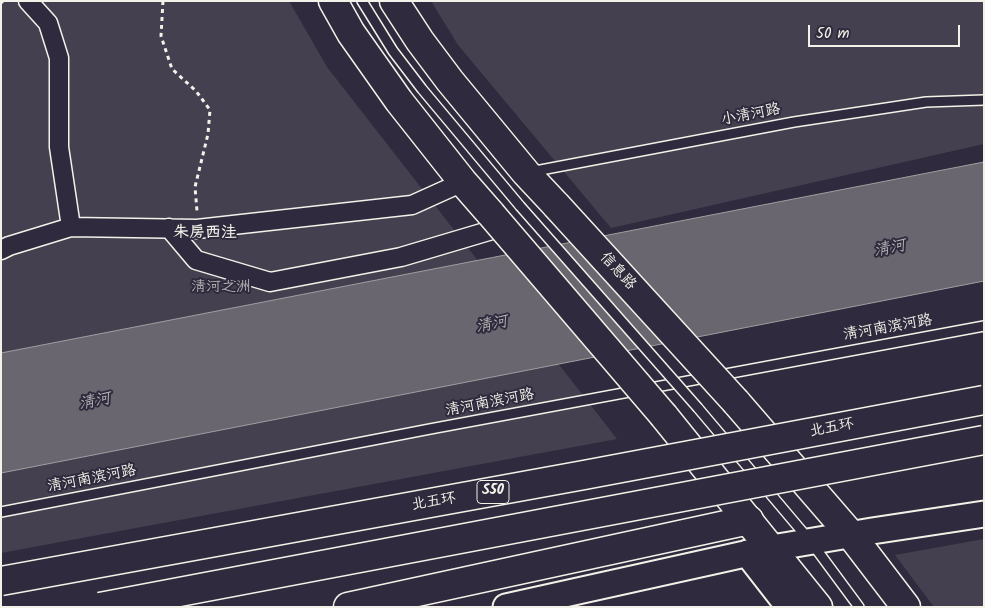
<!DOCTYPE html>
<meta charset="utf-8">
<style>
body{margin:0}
#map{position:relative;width:985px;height:608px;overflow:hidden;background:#2f2a3d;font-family:Kalam,sans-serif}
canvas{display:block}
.frame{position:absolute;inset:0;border:2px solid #f4f1e8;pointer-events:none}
.scale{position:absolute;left:808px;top:25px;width:152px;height:22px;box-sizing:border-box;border:2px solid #f4f1e8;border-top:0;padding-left:6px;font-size:15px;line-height:18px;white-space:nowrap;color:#f4f1e8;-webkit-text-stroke:4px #2f2a3d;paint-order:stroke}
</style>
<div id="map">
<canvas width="985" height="608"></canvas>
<div class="frame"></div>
<div class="scale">50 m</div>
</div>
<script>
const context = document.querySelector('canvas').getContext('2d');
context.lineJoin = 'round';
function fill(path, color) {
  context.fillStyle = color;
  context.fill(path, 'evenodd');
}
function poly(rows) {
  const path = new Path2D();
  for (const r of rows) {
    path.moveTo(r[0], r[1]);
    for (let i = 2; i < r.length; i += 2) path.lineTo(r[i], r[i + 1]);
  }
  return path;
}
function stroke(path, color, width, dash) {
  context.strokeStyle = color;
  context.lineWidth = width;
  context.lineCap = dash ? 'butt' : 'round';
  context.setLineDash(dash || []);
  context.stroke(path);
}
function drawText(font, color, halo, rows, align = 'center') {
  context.font = font + ' Kalam,"LXGW WenKai TC",sans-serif';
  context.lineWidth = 4;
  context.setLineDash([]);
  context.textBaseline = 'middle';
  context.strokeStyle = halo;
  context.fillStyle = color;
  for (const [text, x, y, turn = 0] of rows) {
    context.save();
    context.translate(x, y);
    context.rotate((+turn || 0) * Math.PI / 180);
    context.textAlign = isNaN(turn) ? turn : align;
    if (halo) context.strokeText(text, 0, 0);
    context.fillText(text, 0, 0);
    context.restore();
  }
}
fill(poly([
 [1,1,289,1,327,67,617,439,1,553],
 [431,1,984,1,984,144,611,228,458,45],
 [984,539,984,607,934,607,895,555]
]), '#454050');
const water = poly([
 [984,162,984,281,1,473,1,353,984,162]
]);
fill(water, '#6a6670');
stroke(water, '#a19ea0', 1);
const lane = poly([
 [362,1,393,51,422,89,520,206],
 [530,172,794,122,926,102,984,100],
 [698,408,811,542,859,607],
 [1,512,430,429,984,326]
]);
const street = poly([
 [28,1,48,23,59,58,59,147,71,227],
 [169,228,196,260,270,282,401,257,502,227],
 [1,250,9,246,71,227,197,229,412,205,463,182]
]);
const secondary = poly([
 [747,553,789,607],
 [506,607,772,548,872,531,984,514]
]);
const primary = poly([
 [333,1,351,33,399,101,463,182,491,214],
 [394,1,420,41,450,81,526,173,556,205],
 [736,402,851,535,906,607],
 [664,416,818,607]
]);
const highway = poly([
 [348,607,749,520]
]);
stroke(lane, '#f4f1e8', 12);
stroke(street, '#f4f1e8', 21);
stroke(secondary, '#f4f1e8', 29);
stroke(primary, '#f4f1e8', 31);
stroke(highway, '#f4f1e8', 31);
stroke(poly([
 [163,1,161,36,172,69,196,91,210,110,208,134,195,187,197,211],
 [1,3,3,1]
]), '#f4f1e8', 3, [4, 4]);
stroke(lane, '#2f2a3d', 9);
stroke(street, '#2f2a3d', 18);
stroke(secondary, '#2f2a3d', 25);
stroke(primary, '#2f2a3d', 28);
stroke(highway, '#2f2a3d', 28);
const laneBridge = poly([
 [520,206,698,408]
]);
const primaryBridge = poly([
 [556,205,736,402],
 [491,214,664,416]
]);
const highwayBridge = poly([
 [1,581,584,475,984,400],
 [100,607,984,440]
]);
stroke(laneBridge, '#f4f1e8', 12, []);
stroke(primaryBridge, '#f4f1e8', 31, []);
stroke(highwayBridge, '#f4f1e8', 31, []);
stroke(laneBridge, '#2f2a3d', 9);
stroke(primaryBridge, '#2f2a3d', 28);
stroke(highwayBridge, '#2f2a3d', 28);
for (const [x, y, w] of [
 [493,492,32]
]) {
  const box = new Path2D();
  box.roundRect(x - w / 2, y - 11.5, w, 23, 4);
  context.fillStyle = '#2f2a3d';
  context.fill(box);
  stroke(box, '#f4f1e8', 1);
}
drawText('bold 14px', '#f4f1e8', null, [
 ["S50",493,492]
]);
drawText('15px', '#f4f1e8', '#2f2a3d', [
 ["小清河路",751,116,-11],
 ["信息路",617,272,47],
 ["清河南滨河路",888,329,-10],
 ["清河南滨河路",490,404,-11],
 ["北五环",832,429,-11],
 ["清河南滨河路",92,480,-11],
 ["北五环",434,503,-10]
]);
drawText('15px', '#b7b3b3', '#2f2a3d', [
 ["清河之洲",221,288]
]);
drawText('bold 16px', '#f4f1e8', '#2f2a3d', [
 ["朱房西洼",205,234]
]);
drawText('italic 16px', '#b6b2b2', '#2f2a3d', [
 ["清河",890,250,-11],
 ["清河",492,326,-11],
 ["清河",95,403,-11]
]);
</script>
